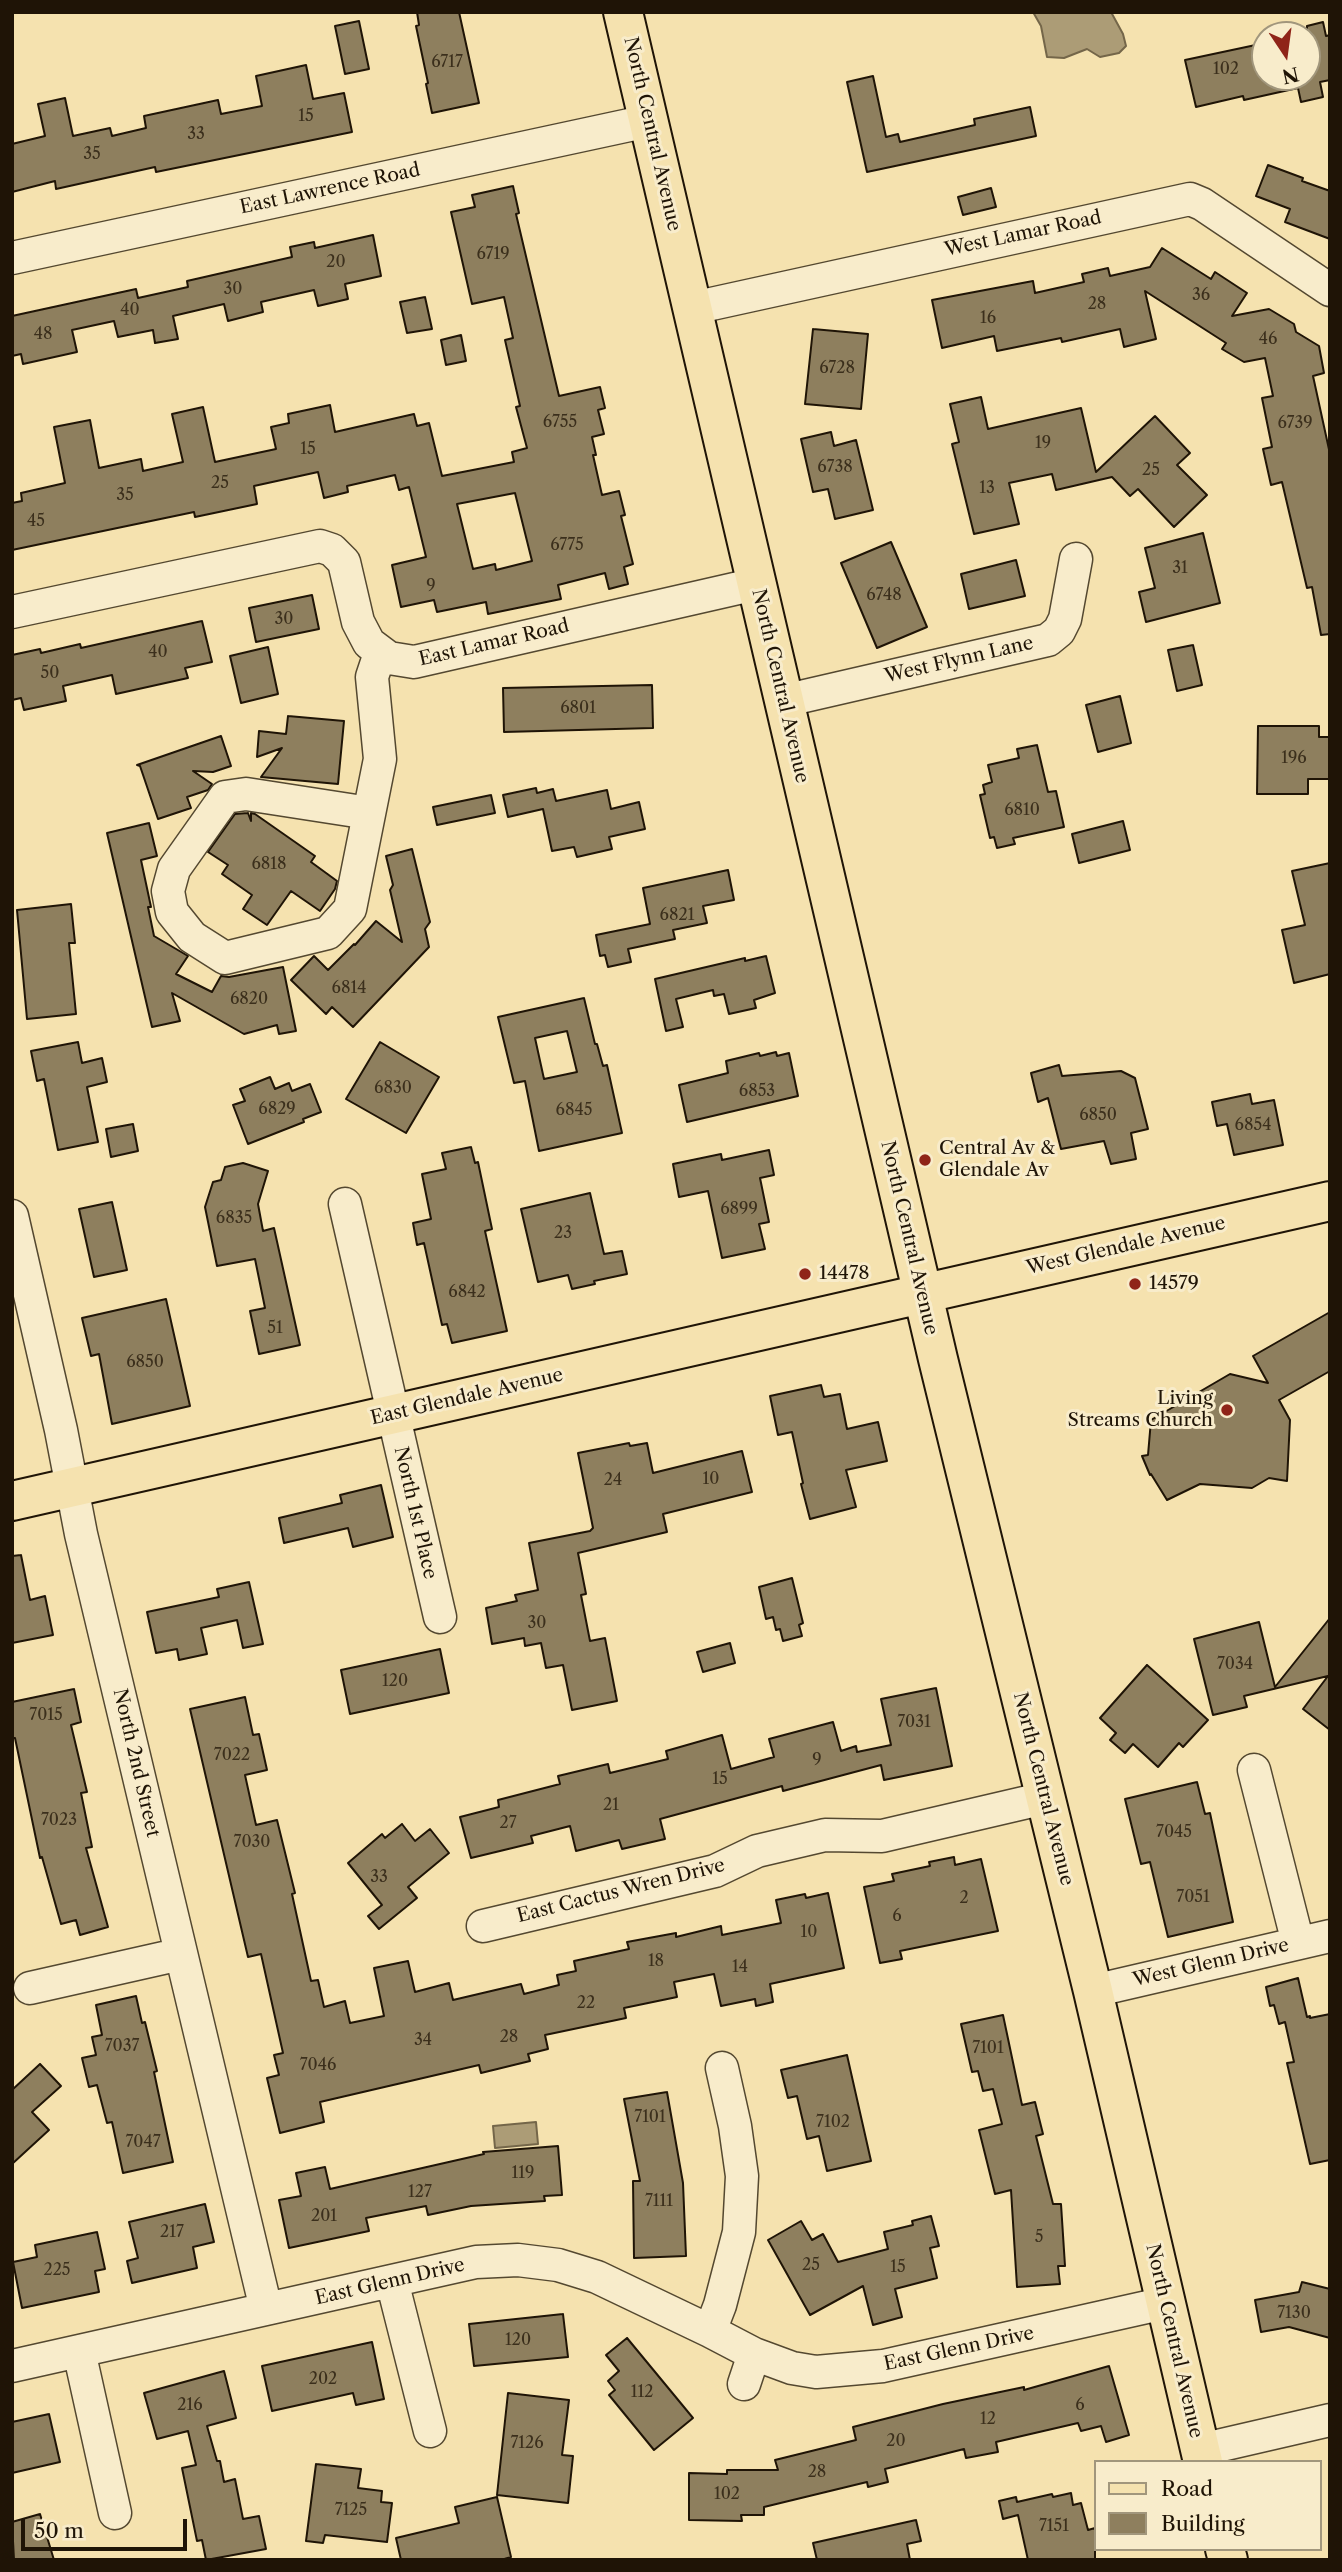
<!DOCTYPE html>
<style>
body{margin:0}
#map{position:relative;width:1342px;height:2572px;overflow:hidden;background:#f5e2af;font-family:"Libre Caslon Text",serif}
canvas{display:block}
.frame{position:absolute;inset:0;border:14px solid #1f1406;pointer-events:none}
.legend{position:absolute;left:1094px;top:2460px;width:228px;height:91px;box-sizing:border-box;background:#f8eccb;border:2px solid #a1967c;margin:0;padding:9px 12px;list-style:none;font-size:21px;color:#1f1406}
.legend li{display:flex;align-items:center;gap:14px;height:35px}
.legend b{width:35px;border:2px solid #a1967c}
.north{position:absolute;left:1251px;top:21px;width:70px;height:70px;box-sizing:border-box;background:#f8eccb;border:2px solid #a1967c;border-radius:50%;rotate:167deg;font-size:19px;font-weight:700;line-height:28px;text-align:center;color:#1f1406}
.north::after{content:'';display:block;margin:auto;width:24px;height:32px;background:#8f2418;clip-path:polygon(50% 0,100% 100%,50% 72%,0 100%)}
.scale{position:absolute;left:21px;top:2519px;width:166px;height:32px;box-sizing:border-box;border:4px solid #1f1406;border-top:0;padding-left:9px;font-size:21px;line-height:24px;white-space:nowrap;color:#1f1406;-webkit-text-stroke:5px #f8eccb;paint-order:stroke}
</style>
<div id="map">
<canvas width="1342" height="2572"></canvas>
<div class="frame"></div>
<ul class="legend">
<li><b style="height:9px;background:#f5e2af"></b>Road</li>
<li><b style="height:19px;background:#8e7f5e"></b>Building</li>
</ul>
<div class="north">N</div>
<div class="scale">50 m</div>
</div>
<script>
const context = document.querySelector('canvas').getContext('2d');
context.lineJoin = 'round';
function fill(path, color) {
  context.fillStyle = color;
  context.fill(path, 'evenodd');
}
function poly(rows) {
  const path = new Path2D();
  for (const r of rows) {
    path.moveTo(r[0], r[1]);
    for (let i = 2; i < r.length; i += 2) path.lineTo(r[i], r[i + 1]);
  }
  return path;
}
function stroke(path, color, width, dash) {
  context.strokeStyle = color;
  context.lineWidth = width;
  context.lineCap = dash ? 'butt' : 'round';
  context.setLineDash(dash || []);
  context.stroke(path);
}
function drawText(font, color, halo, rows, align = 'center') {
  context.font = font + ' "Libre Caslon Text",serif';
  context.lineWidth = 6;
  context.setLineDash([]);
  context.textBaseline = 'middle';
  context.strokeStyle = halo;
  context.fillStyle = color;
  for (const [text, x, y, turn = 0] of rows) {
    context.save();
    context.translate(x, y);
    context.rotate((+turn || 0) * Math.PI / 180);
    context.textAlign = isNaN(turn) ? turn : align;
    if (halo) context.strokeText(text, 0, 0);
    context.fillText(text, 0, 0);
    context.restore();
  }
}
const water = poly([
 [1033,12,1111,12,1123,34,1126,46,1119,53,1100,57,1087,49,1064,58,1047,57,1041,26,1033,12],
 [536,2122,538,2144,495,2148,493,2126,536,2122]
]);
fill(water, '#ac9c76');
stroke(water, '#746649', 2);
const building = poly([
 [417,12,459,12,479,103,432,113,426,84,428,83,416,26,419,25,417,12],
 [359,21,369,69,345,74,335,26,359,21],
 [1323,22,1326,36,1330,35,1330,80,1320,82,1323,97,1301,102,1298,88,1244,100,1243,96,1196,107,1185,60,1265,43,1265,77,1307,77,1307,26,1323,22],
 [306,65,313,99,344,93,352,132,156,172,155,167,56,189,55,181,12,192,12,144,45,136,38,104,65,98,73,136,110,128,112,136,146,128,144,116,218,100,221,114,262,106,256,76,306,65],
 [873,76,886,137,898,134,900,142,975,125,974,119,1030,107,1036,136,867,172,847,82,873,76],
 [1268,165,1303,178,1302,181,1330,191,1330,239,1285,222,1290,209,1256,196,1268,165],
 [513,186,519,213,516,214,559,396,600,387,605,408,598,410,604,434,592,437,596,455,593,455,602,495,619,491,625,515,621,516,633,564,624,567,628,584,609,589,605,573,558,585,561,599,488,614,486,602,437,612,434,600,401,607,392,565,426,557,409,487,399,490,395,475,347,486,348,492,324,498,318,472,254,486,257,504,195,517,194,512,12,550,12,503,22,501,21,493,65,483,54,427,90,420,99,468,141,459,143,471,183,462,172,414,203,407,215,462,276,449,271,427,289,423,288,414,330,405,335,432,414,414,417,426,429,423,442,476,514,462,512,452,527,448,516,407,520,406,505,340,513,338,504,297,472,304,451,212,475,207,472,195,513,186],
 [515,493,532,561,496,570,495,564,473,569,457,504,515,493],
 [991,188,996,207,963,215,958,197,991,188],
 [373,235,381,276,345,284,348,299,318,306,314,290,261,302,263,312,228,321,224,304,173,316,178,339,155,343,153,330,118,337,114,321,72,330,77,352,23,364,21,354,12,356,12,316,136,289,138,298,188,287,187,281,292,257,290,247,314,242,315,248,373,235],
 [1162,248,1211,279,1215,272,1247,293,1232,316,1269,309,1294,324,1296,332,1319,346,1324,373,1313,376,1330,454,1330,634,1321,635,1312,587,1307,588,1282,482,1271,485,1263,449,1272,447,1262,398,1273,396,1265,358,1244,362,1222,349,1226,343,1145,291,1156,339,1124,347,1120,329,1062,342,1061,338,997,351,994,336,942,348,932,300,1033,281,1035,293,1084,282,1082,274,1108,268,1110,276,1150,267,1162,248],
 [425,297,432,329,407,333,400,302,425,297],
 [813,329,868,334,861,409,805,404,813,329],
 [461,335,466,361,446,365,441,340,461,335],
 [981,397,988,429,1081,408,1096,472,1155,416,1190,453,1177,465,1207,495,1174,527,1138,489,1130,496,1112,477,1056,490,1052,474,1009,483,1019,524,974,534,952,444,959,442,950,404,981,397],
 [831,432,834,446,856,440,873,510,835,519,828,489,813,492,801,439,831,432],
 [1203,533,1220,603,1146,622,1139,592,1155,588,1145,548,1203,533],
 [891,542,927,627,877,648,841,563,891,542],
 [1016,560,1025,596,969,609,961,574,1016,560],
 [312,595,319,629,256,642,249,608,312,595],
 [202,621,212,662,185,668,188,678,116,694,112,675,63,686,66,701,24,710,21,698,12,700,12,655,40,649,41,653,80,644,81,648,202,621],
 [1193,645,1202,685,1177,691,1168,650,1193,645],
 [268,647,278,694,241,703,230,656,268,647],
 [652,685,653,728,504,732,503,688,652,685],
 [1120,696,1131,743,1098,752,1086,705,1120,696],
 [288,716,344,721,338,784,261,777,282,748,257,757,259,731,286,734,288,716],
 [1258,726,1319,726,1319,737,1330,737,1330,779,1308,779,1308,794,1257,794,1258,726],
 [221,736,231,766,213,772,193,771,212,784,208,790,187,797,191,808,158,819,140,766,137,765,221,736],
 [1037,745,1048,792,1056,791,1064,827,1013,838,1015,844,997,848,994,837,990,838,980,795,985,794,983,785,992,782,988,765,1019,758,1017,749,1037,745],
 [536,788,537,793,553,789,556,801,607,790,611,809,639,802,645,829,609,837,612,849,577,857,574,847,552,851,543,809,508,817,503,795,536,788],
 [491,795,495,813,437,825,433,807,491,795],
 [248,813,251,821,251,813,255,814,315,856,311,862,337,881,335,889,320,911,291,891,267,925,243,909,252,895,222,874,228,865,208,852,235,814,248,813],
 [1123,821,1130,850,1079,863,1072,834,1123,821],
 [149,823,157,856,141,860,151,907,148,907,154,936,188,956,176,974,212,992,221,976,229,977,283,967,296,1031,279,1034,277,1025,244,1034,172,993,180,1021,152,1027,107,833,149,823],
 [412,849,430,922,425,929,429,947,353,1027,332,1007,326,1014,291,980,314,956,328,970,354,944,355,945,376,921,402,942,390,890,393,885,386,856,412,849],
 [1330,863,1330,974,1294,983,1282,930,1305,925,1292,871,1330,863],
 [728,870,734,900,703,906,707,923,673,930,675,939,628,949,631,962,608,967,605,955,600,956,596,935,650,924,643,888,728,870],
 [71,904,75,943,69,943,76,1014,27,1019,17,910,71,904],
 [766,956,775,993,754,1000,756,1008,729,1014,724,994,714,996,713,990,676,999,683,1027,666,1031,655,979,745,958,745,961,766,956],
 [584,998,595,1044,597,1044,603,1066,607,1065,622,1133,539,1151,525,1081,514,1083,498,1017,584,998],
 [567,1031,577,1072,544,1079,535,1038,567,1031],
 [78,1042,82,1063,102,1058,107,1082,87,1087,98,1142,58,1150,44,1079,37,1081,31,1051,78,1042],
 [380,1042,439,1077,406,1133,346,1099,380,1042],
 [776,1052,777,1056,789,1053,798,1096,687,1122,679,1085,728,1073,726,1061,759,1053,760,1056,776,1052],
 [1059,1065,1062,1076,1121,1071,1135,1078,1148,1129,1131,1133,1136,1159,1111,1164,1104,1141,1061,1149,1048,1098,1038,1102,1031,1073,1059,1065],
 [270,1077,275,1089,289,1083,292,1091,310,1084,321,1112,303,1119,304,1122,248,1144,233,1105,245,1101,240,1089,270,1077],
 [1250,1094,1252,1104,1274,1100,1283,1145,1234,1155,1227,1124,1217,1126,1212,1102,1250,1094],
 [133,1124,138,1151,111,1157,106,1129,133,1124],
 [471,1147,475,1163,478,1162,492,1229,485,1231,507,1331,452,1343,447,1324,442,1325,424,1243,417,1245,413,1223,431,1219,422,1174,446,1169,442,1153,471,1147],
 [769,1150,774,1175,760,1178,769,1222,759,1224,765,1249,722,1258,708,1191,679,1197,673,1164,721,1154,722,1160,769,1150],
 [243,1163,268,1171,258,1204,263,1231,274,1228,300,1345,259,1354,250,1311,265,1308,255,1259,217,1266,205,1207,213,1182,221,1180,225,1167,243,1163],
 [590,1193,604,1254,622,1251,627,1274,594,1281,595,1284,572,1289,568,1275,538,1282,521,1209,590,1193],
 [112,1202,127,1270,94,1277,79,1209,112,1202],
 [166,1299,190,1406,112,1424,99,1354,91,1356,82,1318,166,1299],
 [1330,1312,1330,1371,1279,1400,1290,1420,1287,1481,1269,1478,1252,1488,1200,1484,1167,1500,1151,1474,1150,1475,1142,1456,1148,1455,1151,1420,1230,1374,1268,1383,1253,1356,1330,1312],
 [821,1385,824,1397,840,1394,847,1429,878,1422,887,1461,846,1470,856,1507,810,1519,801,1484,803,1483,792,1432,778,1435,770,1396,821,1385],
 [629,1443,630,1446,647,1443,653,1473,742,1451,752,1492,663,1514,667,1532,578,1553,586,1594,581,1595,590,1641,605,1638,617,1701,572,1710,563,1665,546,1668,541,1643,525,1646,524,1638,492,1644,486,1608,517,1601,515,1595,538,1590,529,1543,590,1531,593,1528,578,1453,629,1443],
 [381,1485,393,1537,353,1547,348,1528,284,1543,279,1518,342,1503,340,1495,381,1485],
 [21,1555,30,1600,45,1596,53,1635,12,1643,12,1556,21,1555],
 [792,1578,803,1623,799,1625,802,1636,783,1641,780,1629,776,1630,773,1617,766,1619,759,1587,792,1578],
 [249,1582,263,1644,243,1648,237,1620,201,1628,207,1654,179,1660,177,1649,156,1653,147,1612,219,1597,217,1589,249,1582],
 [1330,1618,1330,1730,1303,1709,1328,1676,1244,1696,1247,1707,1213,1715,1194,1639,1259,1622,1275,1687,1330,1618],
 [730,1643,735,1663,703,1672,697,1652,730,1643],
 [440,1649,449,1693,350,1714,341,1670,440,1649],
 [1147,1665,1208,1720,1183,1747,1179,1743,1158,1767,1133,1744,1125,1753,1110,1740,1116,1733,1100,1718,1147,1665],
 [936,1688,952,1766,884,1780,881,1765,783,1791,782,1786,660,1819,665,1839,622,1849,619,1840,576,1851,570,1826,531,1836,533,1843,471,1858,460,1817,499,1807,498,1800,560,1784,558,1776,608,1764,610,1773,668,1759,666,1751,722,1735,731,1769,774,1757,769,1739,833,1722,841,1751,856,1746,857,1752,891,1745,881,1699,936,1688],
 [74,1689,81,1722,71,1725,87,1792,81,1793,92,1847,86,1848,108,1927,80,1935,76,1920,61,1924,42,1857,40,1858,15,1738,12,1738,12,1702,74,1689],
 [245,1697,253,1735,259,1734,267,1770,245,1775,256,1825,277,1820,295,1893,292,1894,311,1981,318,1980,324,2007,345,2001,350,2023,384,2016,374,1968,408,1961,415,1992,449,1983,453,2000,521,1984,524,1994,559,1985,557,1975,576,1971,574,1961,629,1949,627,1942,676,1933,676,1937,721,1926,722,1935,781,1923,776,1900,805,1894,806,1898,828,1893,844,1968,770,1984,773,2002,756,2006,755,1999,721,2006,714,1974,674,1982,677,1997,624,2008,626,2018,545,2035,548,2049,528,2054,530,2061,481,2073,479,2065,320,2102,324,2122,280,2133,267,2078,279,2075,274,2055,283,2053,261,1954,248,1957,190,1709,245,1697],
 [1197,1782,1205,1814,1210,1813,1233,1922,1168,1937,1150,1862,1141,1864,1125,1799,1197,1782],
 [402,1824,415,1841,430,1829,449,1853,408,1887,417,1898,379,1929,368,1916,382,1905,348,1863,382,1834,385,1838,402,1824],
 [954,1857,955,1865,981,1859,998,1931,900,1951,902,1959,880,1963,864,1887,894,1881,892,1874,930,1866,929,1862,954,1857],
 [1298,1978,1307,2017,1310,2016,1310,2018,1330,2014,1330,2160,1310,2164,1287,2063,1294,2062,1285,2022,1279,2024,1274,2005,1270,2006,1266,1987,1298,1978],
 [136,1996,142,2023,145,2022,157,2071,154,2072,173,2162,123,2173,112,2122,107,2123,97,2085,89,2087,82,2058,96,2055,92,2037,102,2035,96,2005,136,1996],
 [1003,2015,1022,2105,1035,2102,1043,2134,1036,2136,1053,2204,1061,2204,1065,2266,1058,2266,1060,2284,1017,2287,1011,2190,995,2194,979,2130,1002,2124,993,2089,983,2091,978,2071,972,2072,961,2024,1003,2015],
 [847,2055,871,2161,827,2171,819,2136,807,2139,797,2096,788,2098,781,2070,847,2055],
 [40,2064,61,2086,32,2112,49,2130,12,2164,12,2090,40,2064],
 [667,2092,683,2183,686,2256,634,2258,633,2181,640,2181,624,2099,667,2092],
 [558,2146,562,2195,544,2196,545,2201,471,2206,428,2215,426,2206,366,2218,369,2231,289,2248,279,2200,301,2196,296,2173,325,2167,330,2189,484,2154,483,2152,558,2146],
 [205,2204,214,2242,193,2247,197,2268,132,2283,127,2261,138,2258,129,2222,205,2204],
 [931,2216,939,2246,930,2248,937,2278,895,2289,902,2317,873,2325,863,2286,810,2315,768,2240,801,2221,812,2240,823,2234,838,2262,888,2249,884,2232,913,2225,912,2221,931,2216],
 [97,2232,105,2269,95,2271,99,2292,22,2308,13,2262,37,2257,35,2245,97,2232],
 [1302,2282,1330,2289,1330,2338,1289,2327,1261,2332,1255,2300,1299,2292,1302,2282],
 [563,2314,568,2357,474,2366,469,2324,563,2314],
 [627,2338,693,2418,654,2450,609,2395,615,2390,608,2381,619,2371,606,2355,627,2338],
 [372,2342,384,2399,356,2405,353,2393,272,2411,262,2366,372,2342],
 [1109,2366,1129,2435,1106,2442,1101,2426,1081,2431,1078,2423,996,2442,998,2452,966,2458,964,2449,885,2469,888,2482,868,2487,867,2482,764,2507,764,2515,741,2515,742,2521,689,2520,689,2473,727,2474,727,2470,778,2470,775,2460,856,2440,853,2427,943,2404,1024,2387,1024,2390,1109,2366],
 [224,2371,236,2418,207,2426,217,2461,220,2461,224,2482,235,2479,243,2519,259,2516,266,2549,206,2560,202,2540,197,2541,182,2468,196,2465,188,2431,157,2439,144,2393,224,2371],
 [508,2393,569,2400,562,2455,573,2456,568,2503,497,2495,508,2393],
 [49,2414,60,2462,12,2473,12,2422,49,2414],
 [316,2464,361,2469,358,2488,382,2491,381,2502,392,2503,387,2542,325,2535,323,2543,306,2541,316,2464],
 [1071,2493,1073,2505,1081,2503,1088,2530,1095,2528,1095,2560,1028,2560,1018,2515,1003,2519,999,2501,1016,2497,1017,2502,1052,2494,1053,2497,1071,2493],
 [497,2497,511,2557,501,2560,401,2560,396,2538,459,2523,455,2507,497,2497],
 [40,2514,54,2560,14,2560,12,2522,40,2514],
 [916,2520,921,2541,907,2544,910,2560,817,2560,813,2543,916,2520]
]);
fill(building, '#8e7f5e');
stroke(building, '#1f1406', 2);
const minor = poly([
 [12,258,648,121],
 [693,308,1190,199,1202,204,1330,290],
 [12,612,320,546,332,550,344,562,358,622,369,643,389,658,414,662,756,584],
 [783,701,1048,640,1059,631,1065,619,1076,559],
 [369,813,246,794,225,797,174,869,168,891,172,912,192,937,225,958,328,933,350,909,380,759,372,677,380,653],
 [345,1204,440,1617],
 [12,1216,61,1430,81,1534,266,2309],
 [1254,1770,1298,1943],
 [483,1926,715,1871,757,1851,825,1835,882,1836,1045,1798],
 [30,1988,181,1954],
 [1093,1991,1330,1936],
 [392,2281,430,2431],
 [710,2331,720,2305,739,2232,742,2176,735,2126,722,2068],
 [79,2351,115,2513],
 [12,2366,476,2262,518,2260,558,2265,597,2277,710,2331,754,2354,792,2368,816,2372,883,2366,1165,2303],
 [744,2384,754,2354],
 [1200,2450,1330,2420]
]);
const major = poly([
 [623,12,938,1359,1093,1991,1203,2462],
 [12,1501,1330,1201],
 [1225,2549,1228,2560]
]);
stroke(minor, '#544830', 35);
stroke(major, '#1f1406', 42);
stroke(minor, '#f8eccb', 32);
stroke(major, '#f5e2af', 38);
for (const [x, y, r, color] of [
 [925,1160,7,"#8f2418"],
 [805,1274,7,"#8f2418"],
 [1135,1284,7,"#8f2418"],
 [1227,1410,7,"#8f2418"]
]) {
  const dot = new Path2D();
  dot.arc(x, y, r, 0, 2 * Math.PI);
  context.fillStyle = color;
  context.fill(dot);
  stroke(dot, '#f8eccb', 2.5);
}
drawText('16px', '#3b2f1c', null, [
 ["6717",447,62],
 ["102",1226,69],
 ["15",306,116],
 ["33",196,134],
 ["35",92,154],
 ["6719",493,254],
 ["20",336,262],
 ["30",233,289],
 ["36",1201,295],
 ["28",1097,304],
 ["40",130,310],
 ["16",988,318],
 ["48",43,334],
 ["46",1268,339],
 ["6728",837,368],
 ["6755",560,422],
 ["6739",1295,423],
 ["19",1043,443],
 ["15",308,449],
 ["6738",835,467],
 ["25",1151,470],
 ["25",220,483],
 ["13",987,488],
 ["35",125,495],
 ["45",36,521],
 ["6775",567,545],
 ["31",1180,568],
 ["9",431,586],
 ["6748",884,595],
 ["30",284,619],
 ["40",158,652],
 ["50",50,673],
 ["6801",578,708],
 ["196",1294,758],
 ["6810",1022,810],
 ["6818",269,864],
 ["6821",677,915],
 ["6814",349,988],
 ["6820",249,999],
 ["6830",393,1088],
 ["6853",757,1091],
 ["6829",277,1109],
 ["6845",574,1110],
 ["6850",1098,1115],
 ["6854",1253,1125],
 ["6899",739,1209],
 ["6835",234,1218],
 ["23",563,1233],
 ["6842",467,1292],
 ["51",275,1328],
 ["6850",145,1362],
 ["10",711,1479],
 ["24",613,1480],
 ["30",537,1623],
 ["7034",1235,1664],
 ["120",395,1681],
 ["7015",46,1715],
 ["7031",914,1722],
 ["7022",232,1755],
 ["9",817,1760],
 ["15",720,1779],
 ["21",611,1805],
 ["7023",59,1820],
 ["27",508,1823],
 ["7045",1174,1832],
 ["7030",252,1842],
 ["33",379,1877],
 ["7051",1193,1897],
 ["2",964,1898],
 ["6",897,1916],
 ["10",809,1932],
 ["18",656,1961],
 ["14",740,1967],
 ["22",586,2003],
 ["28",509,2037],
 ["34",423,2040],
 ["7037",122,2046],
 ["7101",988,2048],
 ["7046",318,2065],
 ["7101",650,2117],
 ["7102",833,2122],
 ["7047",143,2142],
 ["119",523,2173],
 ["127",420,2192],
 ["7111",659,2201],
 ["201",324,2216],
 ["217",172,2232],
 ["5",1039,2237],
 ["25",811,2265],
 ["15",898,2267],
 ["225",57,2270],
 ["7130",1294,2313],
 ["120",518,2340],
 ["202",323,2379],
 ["112",642,2392],
 ["216",190,2405],
 ["6",1080,2405],
 ["12",988,2419],
 ["20",896,2441],
 ["7126",527,2443],
 ["28",817,2472],
 ["102",727,2494],
 ["7125",351,2510],
 ["7151",1054,2526]
]);
drawText('19px', '#1f1406', '#f8eccb', [
 ["North Central Avenue",652,134,77],
 ["East Lawrence Road",330,189,-12],
 ["West Lamar Road",1023,234,-12],
 ["East Lamar Road",494,643,-13],
 ["West Flynn Lane",959,660,-13],
 ["North Central Avenue",780,686,77],
 ["North Central Avenue",909,1238,77],
 ["West Glendale Avenue",1126,1246,-13],
 ["East Glendale Avenue",467,1397,-13],
 ["North 1st Place",415,1513,77],
 ["North 2nd Street",136,1763,77],
 ["North Central Avenue",1043,1789,76],
 ["East Cactus Wren Drive",621,1891,-14],
 ["West Glenn Drive",1211,1963,-13],
 ["East Glenn Drive",390,2282,-13],
 ["North Central Avenue",1174,2341,77],
 ["East Glenn Drive",959,2349,-12]
]);
drawText('19px', '#1f1406', '#f8eccb', [
 ["Central Av &",939,1149],
 ["Glendale Av",939,1171],
 ["14478",819,1274],
 ["14579",1149,1284],
 ["Living",1213,1399,"right"],
 ["Streams Church",1213,1421,"right"]
], 'left');
</script>
